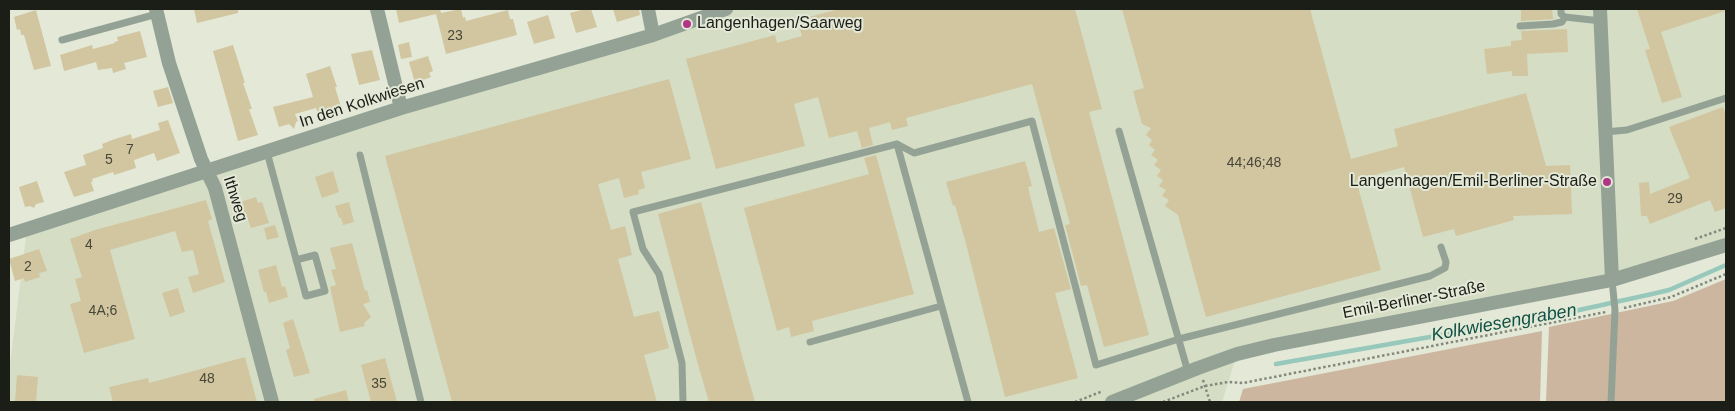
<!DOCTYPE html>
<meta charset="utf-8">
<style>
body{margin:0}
#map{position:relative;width:1735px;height:411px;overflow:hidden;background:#e3e8d7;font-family:Helvetica,sans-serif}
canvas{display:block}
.frame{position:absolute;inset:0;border:10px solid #1b1d17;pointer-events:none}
</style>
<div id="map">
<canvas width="1735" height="411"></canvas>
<div class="frame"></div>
</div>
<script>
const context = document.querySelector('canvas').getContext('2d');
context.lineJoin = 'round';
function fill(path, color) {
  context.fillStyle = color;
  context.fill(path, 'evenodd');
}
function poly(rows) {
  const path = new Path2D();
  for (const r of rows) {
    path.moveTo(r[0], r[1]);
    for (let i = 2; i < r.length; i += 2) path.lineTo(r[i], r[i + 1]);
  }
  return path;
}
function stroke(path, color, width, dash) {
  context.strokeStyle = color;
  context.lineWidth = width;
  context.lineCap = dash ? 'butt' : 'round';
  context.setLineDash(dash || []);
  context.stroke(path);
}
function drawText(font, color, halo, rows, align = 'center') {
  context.font = font + ' Helvetica,sans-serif';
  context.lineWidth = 4;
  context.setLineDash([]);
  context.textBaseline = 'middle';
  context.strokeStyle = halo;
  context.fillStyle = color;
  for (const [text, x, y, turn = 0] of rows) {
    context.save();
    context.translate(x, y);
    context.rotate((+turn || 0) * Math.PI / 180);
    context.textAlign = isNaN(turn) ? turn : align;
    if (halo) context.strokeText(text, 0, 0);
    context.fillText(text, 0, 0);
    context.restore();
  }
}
fill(poly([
 [726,9,1726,9,1726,245,1644,271,1237,354,1222,402,9,402,9,372,27,229]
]), '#d5ddc5');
fill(poly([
 [1726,279,1726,402,1546,402,1549,327,1673,301],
 [1542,331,1540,402,1239,402,1243,389]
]), '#cdb69f');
stroke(poly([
 [1276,364,1561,314,1652,294,1669,290,1726,265]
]), '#98c8bb', 4.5);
fill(poly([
 [194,9,238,9,238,13,197,23],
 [396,9,440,9,441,13,461,9,463,18,465,17,466,21,508,10,510,19,513,19,517,35,446,54,436,14,399,23],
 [585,9,591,9,597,27,576,33,570,13],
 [613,9,639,9,640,15,617,22],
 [840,9,1075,9,1102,109,1089,112,1149,335,1104,347,1087,285,1081,286,1065,225,1070,224,1032,84,906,118,908,126,892,130,890,122,869,128,873,145,862,148,857,131,829,138,818,97,794,104,805,146,716,169,686,59,775,35,777,43,802,36,797,20],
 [1122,9,1310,9,1351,159,1398,146,1394,129,1526,93,1546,166,1570,165,1572,214,1513,216,1514,220,1456,236,1454,229,1423,237,1404,167,1356,180,1381,270,1206,317,1178,215,1165,206,1169,200,1162,196,1166,190,1159,186,1163,180,1157,176,1161,170,1154,165,1158,160,1151,155,1155,150,1149,145,1152,140,1146,135,1151,128,1142,124,1133,91,1144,88],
 [1521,9,1552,9,1553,19,1521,21],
 [1637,9,1724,9,1725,11,1661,32,1682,97,1662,103,1645,50,1650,49],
 [36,10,51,66,34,70,24,35,21,35,20,29,17,30,14,17],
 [548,15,555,38,534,44,527,22],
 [1567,29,1568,52,1527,54,1528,76,1512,76,1512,71,1487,74,1484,49,1511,46,1511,41,1522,40,1521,31],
 [140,31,147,57,124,63,126,69,113,73,112,68,98,70,96,62,64,71,60,55,92,45,93,49,115,43,114,42,118,41,117,37],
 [409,42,412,57,401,59,398,45],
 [233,45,245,83,243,83,252,109,249,109,258,135,238,141,213,51],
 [372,50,380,80,359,85,351,54],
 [428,56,433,71,429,73,431,77,415,83,409,62],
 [330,66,337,87,335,87,341,107,336,109,335,117,329,111,319,115,316,108,295,114,298,121,296,122,294,129,289,124,279,127,273,107,313,97,306,74],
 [669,79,691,159,641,172,645,188,638,190,639,194,624,198,619,178,598,184,611,230,625,226,632,255,618,259,634,317,659,311,669,348,644,355,657,402,452,402,385,156],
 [168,87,173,103,158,107,153,91],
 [1723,107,1726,115,1726,208,1715,212,1710,200,1650,224,1647,216,1641,216,1639,183,1649,182,1650,194,1690,178,1669,127],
 [168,120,180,153,157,161,154,153,134,160,136,168,114,175,113,172,92,179,93,181,91,182,94,191,74,197,64,172,86,165,83,155,103,148,102,144,115,139,131,134,132,139,160,130,158,123],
 [876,155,914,294,812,321,814,331,791,337,789,327,777,331,744,208,869,174,864,158],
 [1025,161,1032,186,1028,187,1039,232,1054,228,1071,289,1055,293,1078,378,1005,397,965,240,955,205,953,206,946,182],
 [333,171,339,192,322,198,315,177],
 [37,181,44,202,36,204,34,208,30,206,25,207,19,187],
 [256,197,258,203,262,202,269,223,251,228,246,214,241,215,237,203],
 [206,200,212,219,208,221,225,282,193,293,188,277,199,274,193,250,182,252,175,231,110,250,135,339,84,353,70,304,81,301,75,279,82,277,70,239,95,230],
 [349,202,354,222,343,225,341,218,339,218,335,206],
 [701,202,744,363,755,402,709,402,697,361,658,214],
 [275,225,279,237,267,240,264,228],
 [352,243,365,291,367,290,370,302,363,304,371,317,364,323,365,326,340,332,330,287,336,285,331,270,336,269,330,248],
 [39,249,47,271,39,273,40,277,25,282,24,278,15,281,9,259],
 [276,265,282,287,285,286,288,297,269,303,266,292,264,292,258,270],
 [178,288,185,312,170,317,162,293],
 [293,319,310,373,294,377,286,350,290,348,283,323],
 [245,357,257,402,113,402,109,387,148,378,149,383],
 [385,358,397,402,371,402,361,365],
 [17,375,38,377,36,402,15,402],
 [346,390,349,402,314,402,314,399]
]), '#d1c69f');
stroke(poly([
 [1695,239,1726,228],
 [1624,308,1671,297,1726,274],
 [1203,380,1210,402],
 [1075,402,1103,391],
 [1163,402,1205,386,1228,382,1243,383,1606,312]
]), '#84887c', 2.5, [2.5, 2.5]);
stroke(poly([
 [1561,9,1561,14,1565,17,1601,21],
 [1520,26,1553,24,1562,22,1565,17],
 [62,40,157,14],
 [1119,131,1188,372],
 [1605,132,1627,130,1726,98],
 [897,144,968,402],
 [267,152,306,296,325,291,315,255,296,260],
 [360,155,421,402],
 [810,342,941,306],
 [683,402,682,363,659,274,643,249,633,212,897,144,914,153,1032,121,1096,365,1179,339,1430,276,1445,268,1446,262,1441,247],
 [1611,402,1615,310,1612,280]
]), '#94a296', 7);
stroke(poly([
 [156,9,169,63,201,159,215,188,272,402],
 [377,9,401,108],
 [648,9,653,35],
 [1600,9,1612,280],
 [9,235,401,108,653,35,726,9],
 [1112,402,1198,368,1237,354,1274,345,1612,280,1726,245]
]), '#94a296', 14);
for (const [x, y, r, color] of [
 [687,24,5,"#b13586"],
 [1607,182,5,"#b13586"]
]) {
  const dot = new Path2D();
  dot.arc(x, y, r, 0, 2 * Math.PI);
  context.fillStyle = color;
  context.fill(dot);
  stroke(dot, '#e3e8d7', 2);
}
drawText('14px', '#484739', null, [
 ["23",455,36],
 ["7",130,150],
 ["5",109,160],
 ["44;46;48",1254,163],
 ["29",1675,199],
 ["4",89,245],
 ["2",28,267],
 ["4A;6",103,311],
 ["48",207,379],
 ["35",379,384]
]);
drawText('16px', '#1b1d17', '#e3e8d7', [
 ["Langenhagen/Saarweg",697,24],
 ["Langenhagen/Emil-Berliner-Straße",1597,182,"right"]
], 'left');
drawText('16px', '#1b1d17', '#e3e8d7', [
 ["In den Kolkwiesen",362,103,-18],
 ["Ithweg",235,199,72],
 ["Emil-Berliner-Straße",1414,300,-11]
]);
drawText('italic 18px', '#0f5144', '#e3e8d7', [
 ["Kolkwiesengraben",1504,323,-10]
]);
</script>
